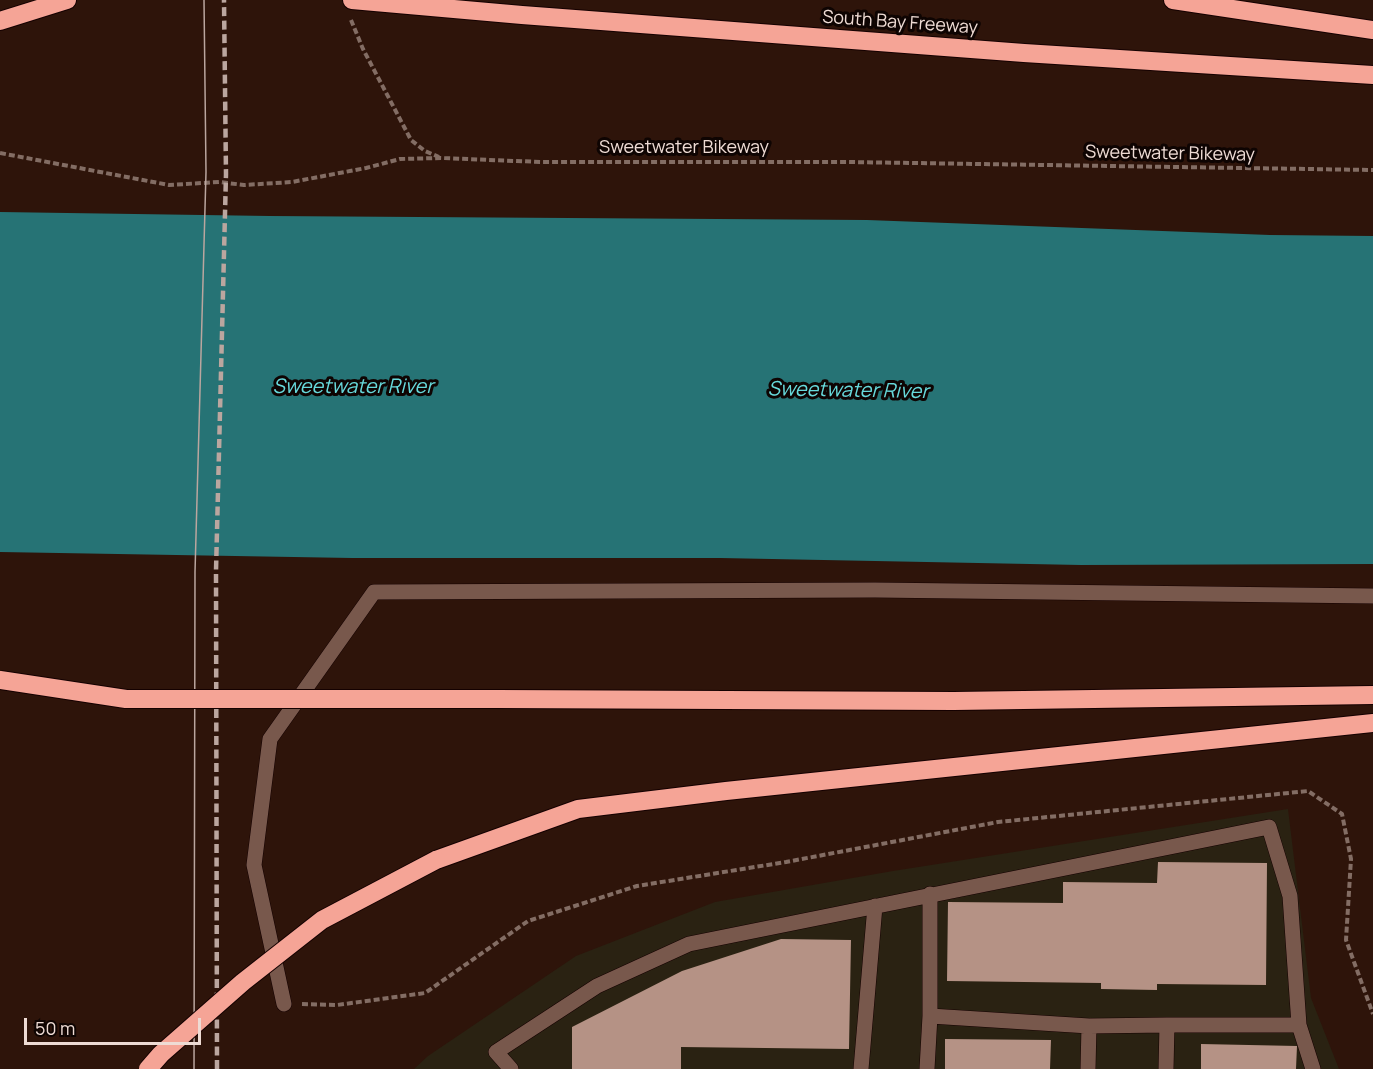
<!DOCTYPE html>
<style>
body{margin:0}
#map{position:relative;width:1373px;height:1069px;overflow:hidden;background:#2e140a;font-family:Manrope,sans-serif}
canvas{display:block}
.scale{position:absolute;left:24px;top:1018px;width:177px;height:27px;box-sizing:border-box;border:3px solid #eedbd4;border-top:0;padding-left:8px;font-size:18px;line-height:21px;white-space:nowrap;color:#eedbd4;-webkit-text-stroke:4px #0e0402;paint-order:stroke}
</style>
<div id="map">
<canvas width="1373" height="1069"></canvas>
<div class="scale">50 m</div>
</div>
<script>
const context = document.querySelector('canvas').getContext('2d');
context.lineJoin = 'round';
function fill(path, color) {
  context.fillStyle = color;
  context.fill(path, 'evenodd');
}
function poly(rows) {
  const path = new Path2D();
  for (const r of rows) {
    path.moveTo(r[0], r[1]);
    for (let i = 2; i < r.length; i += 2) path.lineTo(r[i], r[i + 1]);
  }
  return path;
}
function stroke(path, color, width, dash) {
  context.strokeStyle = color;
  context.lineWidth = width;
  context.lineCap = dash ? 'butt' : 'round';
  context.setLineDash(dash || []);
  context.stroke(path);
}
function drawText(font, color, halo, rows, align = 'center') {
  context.font = font + ' Manrope,sans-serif';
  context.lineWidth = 6;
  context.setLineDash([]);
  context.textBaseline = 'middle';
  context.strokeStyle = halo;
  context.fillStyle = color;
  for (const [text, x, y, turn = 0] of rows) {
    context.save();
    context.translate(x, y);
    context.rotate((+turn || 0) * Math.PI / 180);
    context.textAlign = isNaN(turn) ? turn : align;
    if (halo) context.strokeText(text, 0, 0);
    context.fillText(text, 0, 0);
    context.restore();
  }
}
fill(poly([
 [1288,809,1311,998,1339,1069,414,1069,428,1056,576,956,715,902,893,871]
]), '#2a2212');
fill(poly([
 [0,212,270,216,867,220,1270,235,1373,236,1373,564,1081,565,720,558,352,558,0,552]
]), '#267375');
fill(poly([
 [1158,862,1267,863,1266,985,1157,984,1157,990,1101,989,1101,983,947,981,948,902,1063,903,1063,882,1157,883],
 [781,939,851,940,849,1049,681,1047,681,1069,572,1069,572,1027,682,971],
 [945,1039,1051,1040,1050,1069,945,1069],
 [1201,1044,1297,1046,1296,1069,1201,1069]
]), '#b59285');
const minor = poly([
 [284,1004,254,865,270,739,374,592,875,590,1373,596],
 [930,1016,930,894],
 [511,1069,496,1052,597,986,689,944,1269,827,1290,896,1299,1025,1313,1069],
 [861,1069,875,906],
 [927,1069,930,1016,1089,1026],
 [1088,1069,1089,1026,1167,1025],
 [1166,1069,1167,1025,1299,1025]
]);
const highway = poly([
 [352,0,522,15,1024,53,1373,75],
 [1173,0,1373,30],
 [0,21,67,0],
 [497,699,954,701,1373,695],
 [436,860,578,809,726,791,1373,723]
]);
stroke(minor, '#150100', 16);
stroke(highway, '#150100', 20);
stroke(poly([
 [351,20,363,49,411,140,425,151,439,157],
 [0,153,169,185,219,182,244,185,292,182,366,168,400,159,441,158,541,162,848,162,1373,170],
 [302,1004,337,1005,425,993,528,921,637,886,786,862,998,822,1308,791,1342,814,1351,859,1346,940,1373,1014]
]), '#836d64', 4, [6, 3]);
stroke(minor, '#78584c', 15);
stroke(highway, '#f5a496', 18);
stroke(poly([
 [194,1069,195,572,206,172,204,0]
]), '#bba69f', 1.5);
stroke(poly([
 [217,1069,216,571,226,174,224,0]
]), '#bba69f', 4.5, [9, 4.5]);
const highwayBridge = poly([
 [0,680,126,699,497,699],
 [148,1069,161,1054,243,982,322,920,436,860]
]);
stroke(highwayBridge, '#150100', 20, []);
stroke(highwayBridge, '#f5a496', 18);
drawText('18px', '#eedbd4', '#0e0402', [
 ["South Bay Freeway",900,23,4],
 ["Sweetwater Bikeway",684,148],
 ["Sweetwater Bikeway",1170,154,1]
]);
drawText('italic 20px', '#67d9db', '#0e0402', [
 ["Sweetwater River",353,387],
 ["Sweetwater River",848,391,1]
]);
</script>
